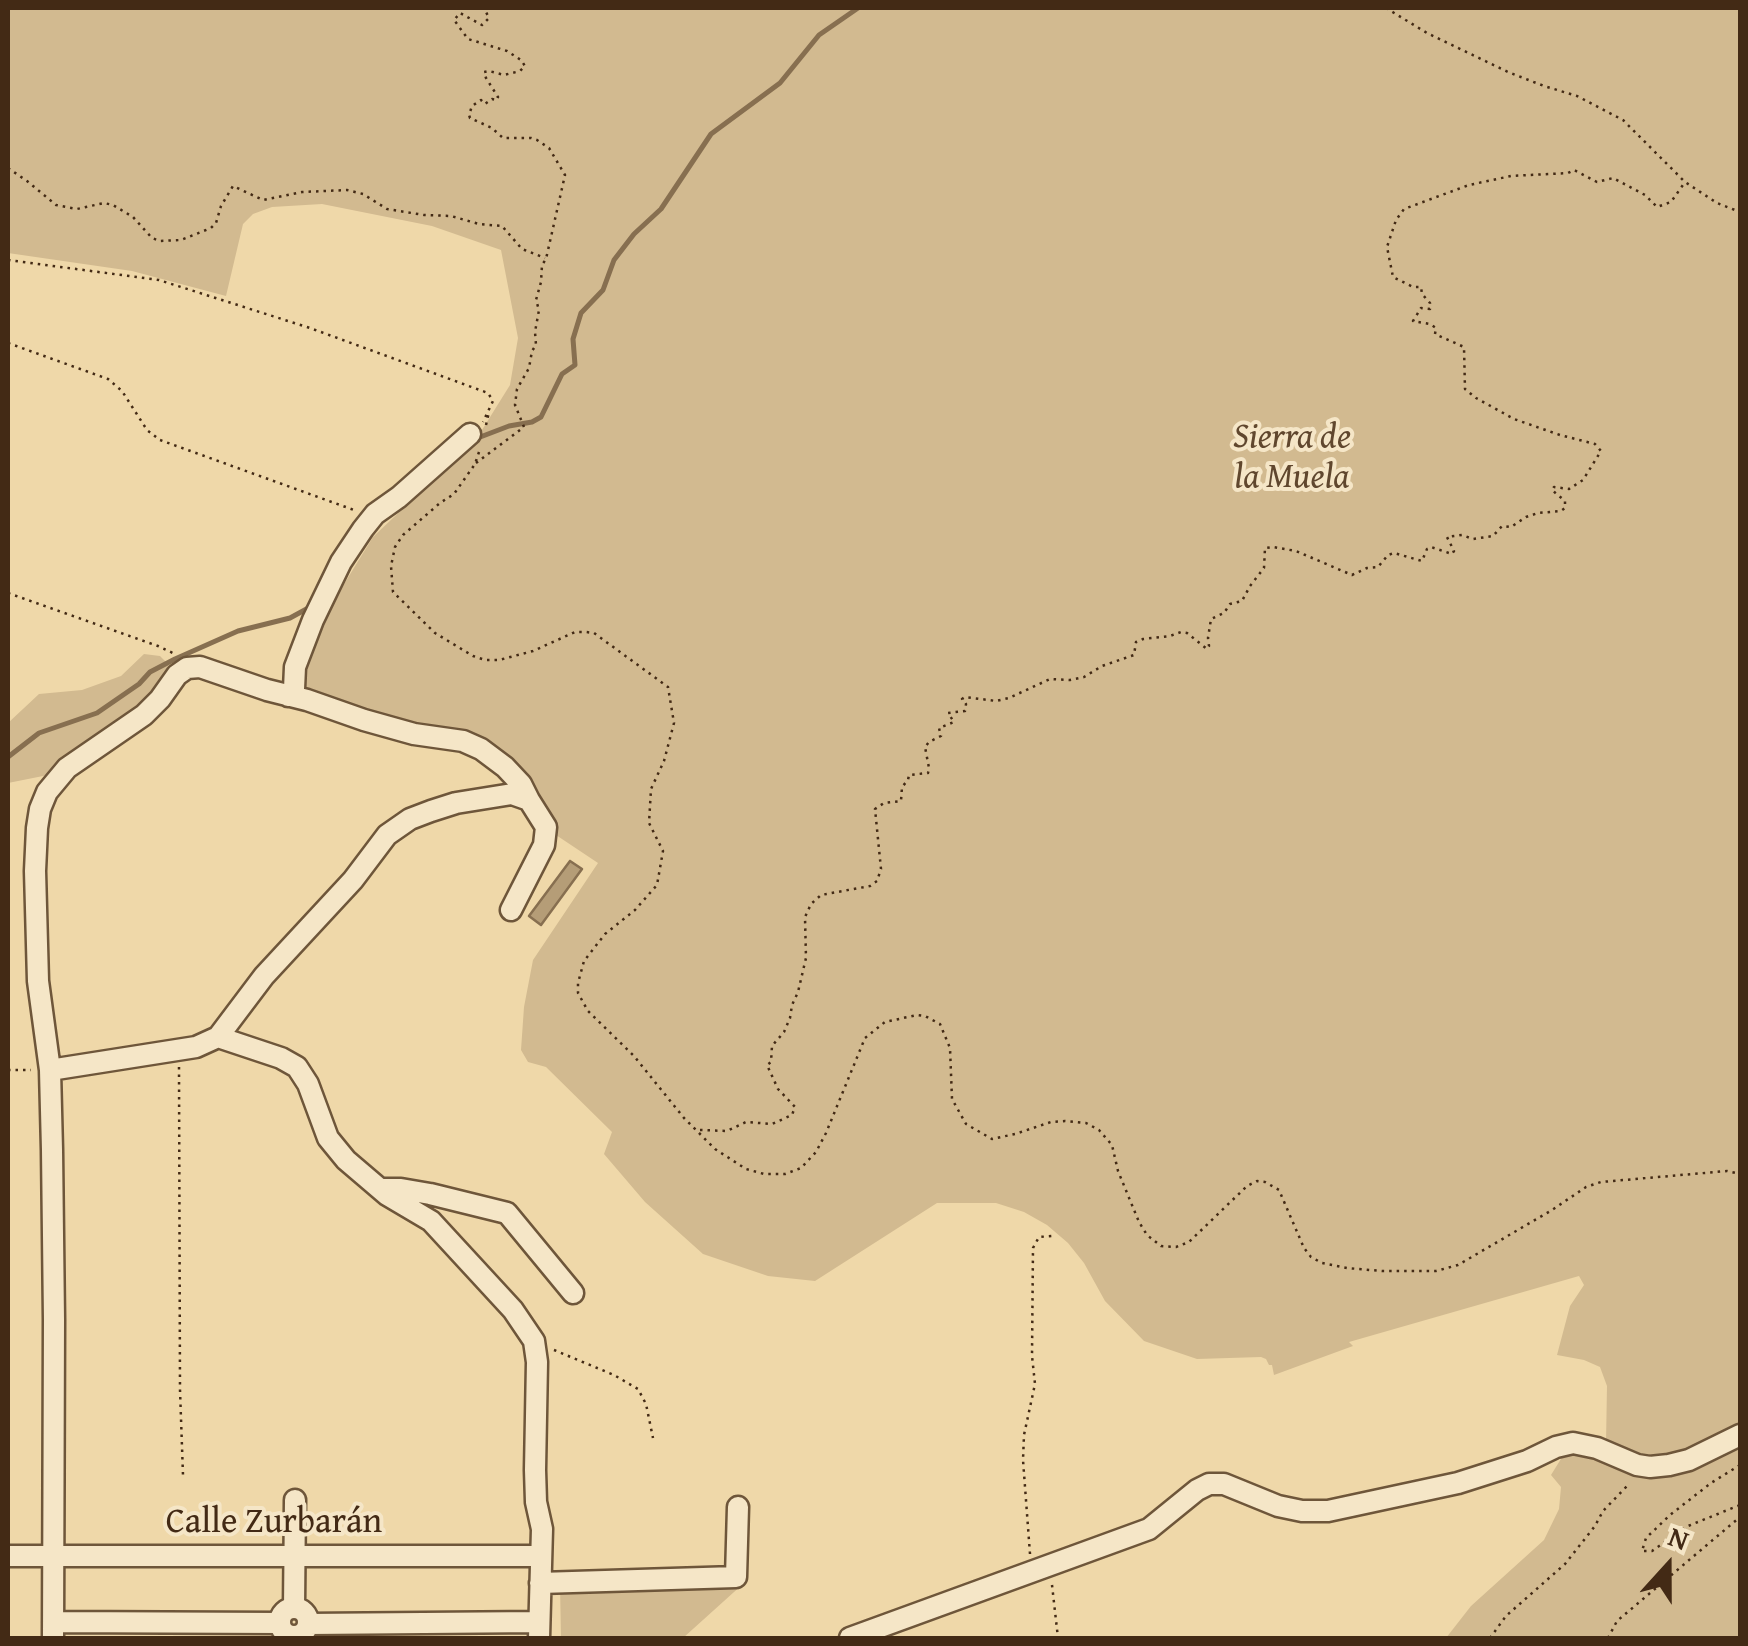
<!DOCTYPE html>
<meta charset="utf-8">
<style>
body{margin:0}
#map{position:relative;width:1748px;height:1646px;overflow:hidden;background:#efd8a9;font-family:"Gentium Book Plus",serif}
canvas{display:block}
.frame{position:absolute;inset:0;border:10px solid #432a15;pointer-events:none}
.north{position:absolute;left:1618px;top:1516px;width:100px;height:100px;-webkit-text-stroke:8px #f5e6c7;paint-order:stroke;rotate:21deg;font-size:28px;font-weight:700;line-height:40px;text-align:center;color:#432a15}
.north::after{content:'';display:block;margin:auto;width:35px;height:45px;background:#432a15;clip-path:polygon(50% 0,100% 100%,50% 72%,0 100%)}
</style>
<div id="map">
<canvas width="1748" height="1646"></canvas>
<div class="frame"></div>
<div class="north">N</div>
</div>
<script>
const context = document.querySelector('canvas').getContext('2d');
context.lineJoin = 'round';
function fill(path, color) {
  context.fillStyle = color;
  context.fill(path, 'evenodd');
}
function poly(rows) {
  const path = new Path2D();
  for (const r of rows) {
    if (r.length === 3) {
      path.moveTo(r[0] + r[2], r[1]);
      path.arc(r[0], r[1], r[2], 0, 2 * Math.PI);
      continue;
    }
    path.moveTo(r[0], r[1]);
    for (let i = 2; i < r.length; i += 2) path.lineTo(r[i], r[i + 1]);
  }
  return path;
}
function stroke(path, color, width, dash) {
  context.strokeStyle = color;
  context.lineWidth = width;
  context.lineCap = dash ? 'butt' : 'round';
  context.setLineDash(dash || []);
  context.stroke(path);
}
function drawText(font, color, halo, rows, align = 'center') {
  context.font = font + ' "Gentium Book Plus",serif';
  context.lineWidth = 8;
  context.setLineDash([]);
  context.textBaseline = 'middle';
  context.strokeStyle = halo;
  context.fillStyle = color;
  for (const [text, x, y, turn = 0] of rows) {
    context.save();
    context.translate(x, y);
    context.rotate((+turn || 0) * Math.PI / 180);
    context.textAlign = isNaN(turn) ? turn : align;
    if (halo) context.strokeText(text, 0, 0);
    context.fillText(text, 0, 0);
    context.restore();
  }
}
fill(poly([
 [8,8,1740,8,1740,1428,1685,1453,1656,1458,1634,1455,1606,1443,1607,1386,1600,1367,1584,1360,1557,1355,1570,1306,1584,1285,1579,1276,1349,1342,1353,1346,1274,1375,1272,1365,1269,1365,1266,1359,1261,1357,1197,1359,1144,1341,1105,1301,1084,1263,1068,1243,1047,1225,1024,1212,996,1203,937,1203,815,1281,768,1276,703,1254,645,1202,604,1154,612,1132,546,1067,528,1062,521,1050,524,1007,533,960,598,863,556,835,548,812,508,765,305,692,302,676,328,610,373,537,477,438,510,385,518,338,501,250,432,226,322,204,272,207,253,214,243,224,226,296,132,271,8,253],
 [144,654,160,656,174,670,159,693,75,753,48,775,8,783,8,723,39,694,82,690,121,676],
 [1740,1443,1740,1638,1446,1638,1471,1606,1544,1540,1559,1509,1561,1487,1551,1475,1564,1454,1586,1452,1655,1476],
 [744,1583,683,1638,561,1638,560,1585]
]), '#d2ba90');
const water = poly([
 [570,861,582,869,541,925,529,916,570,861]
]);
fill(water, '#b59d77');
stroke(water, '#876f50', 2.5);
stroke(poly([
 [475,439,509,426,532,422,541,417,562,374,575,365,573,339,581,313,603,290,614,260,634,234,661,209,711,134,780,83,819,35,858,8],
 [8,757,39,733,97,713,139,684,150,672,175,659,238,631,290,618,312,606]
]), '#876f50', 5);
const minor = poly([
 [288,696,294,689,295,667,313,620,341,562,363,529,375,514,399,497,470,434],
 [218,1037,281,1058,297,1067,308,1084,328,1138,346,1160,387,1195,431,1221,513,1310,534,1341,537,1362,535,1470,536,1502,542,1529,539,1638],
 [50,1070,196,1047,218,1037,264,976,353,880,387,835,410,819,431,811,456,803,512,794,529,800,546,827,544,845,511,910],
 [381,1189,401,1189,430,1194,507,1213,573,1293],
 [8,1556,541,1556],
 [540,1583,736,1577,738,1507],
 [294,1608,295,1500],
 [294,1622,14],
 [53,1622,280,1623],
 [308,1624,539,1622],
 [53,1638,54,1320,52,1150,50,1070,38,981,35,871,37,828,40,809,47,792,67,768,144,715,160,699,177,675,187,668,200,667,267,690,307,700,364,720,414,734,463,741,481,749,505,767,521,784,529,800],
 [850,1638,1149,1529,1197,1490,1209,1484,1224,1484,1278,1506,1302,1511,1328,1511,1458,1483,1527,1461,1556,1447,1573,1443,1597,1448,1637,1465,1650,1467,1669,1465,1689,1460,1740,1435]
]);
stroke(minor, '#6e563a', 25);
stroke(poly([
 [648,8,661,8],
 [1386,8,1427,33,1508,72,1544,86,1577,96,1623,120,1685,182,1717,203,1740,212],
 [8,168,27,181,56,205,77,209,104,203,113,205,133,217,152,238,160,241,181,240,211,228,216,223,221,206,233,186,263,200,302,192,347,190,363,194,387,209,424,215,451,216,479,224,502,226,522,249,545,258],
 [8,260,159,280,310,328,488,393,493,401,483,422],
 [8,343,108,379,122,391,147,430,160,440,354,510],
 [486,425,489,412],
 [479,452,475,464,454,494,440,503,403,535,395,547,391,566,393,592,435,633,473,656,485,660,499,660,533,651,575,632,586,632,594,633,668,687,674,723,664,761,651,789,649,823,663,851,657,885,635,910,605,934,584,961,578,983,578,993,588,1011,634,1056,684,1118,715,1149,746,1169,764,1174,785,1174,801,1168,816,1152,826,1133,865,1038,885,1022,917,1015,925,1016,940,1024,950,1048,952,1099,966,1124,992,1139,1015,1134,1051,1122,1065,1121,1086,1123,1099,1130,1112,1145,1118,1171,1139,1222,1147,1235,1161,1246,1176,1247,1189,1242,1247,1186,1257,1181,1265,1182,1279,1190,1304,1248,1311,1257,1322,1263,1347,1268,1382,1271,1436,1271,1458,1265,1552,1210,1586,1187,1601,1182,1727,1171,1740,1174],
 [476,463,524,427,515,405,517,389,529,368,532,351,536,345,535,332,539,310,536,300,541,282,542,265,546,259,565,175,549,148,537,140,531,138,503,138,492,128,470,118,469,115,472,106,481,100,485,104,492,99,497,100,498,97,486,78,484,72,489,71,504,75,520,71,525,66,521,60,507,51,468,39,457,24,454,20,460,13,482,25,489,18,484,8],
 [8,593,158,646,175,654],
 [179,1067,180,1390,183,1475],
 [8,1070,31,1070],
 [700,1130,727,1131,746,1122,772,1124,792,1115,795,1107,778,1089,767,1065,771,1062,772,1046,784,1032,790,1018,792,1005,798,992,806,958,805,917,811,904,821,895,870,886,877,881,881,869,875,809,884,803,901,801,902,787,908,780,909,775,928,773,929,768,925,747,929,742,941,736,939,728,954,722,948,713,965,711,966,704,962,699,965,697,996,701,1009,698,1050,679,1070,680,1084,677,1102,666,1134,655,1136,642,1143,639,1170,636,1181,632,1187,633,1207,649,1209,646,1208,638,1211,619,1224,613,1230,604,1242,601,1250,586,1264,568,1265,548,1273,547,1296,551,1352,575,1367,568,1378,567,1388,555,1394,553,1422,561,1427,549,1431,547,1452,554,1454,551,1447,537,1462,535,1473,539,1493,536,1502,526,1511,527,1526,517,1538,513,1561,511,1565,508,1565,501,1552,490,1554,487,1569,489,1583,480,1601,451,1595,444,1560,435,1514,419,1476,398,1465,389,1464,347,1435,334,1436,328,1430,324,1413,321,1421,308,1430,309,1430,303,1422,294,1421,287,1413,287,1393,277,1387,247,1396,220,1404,209,1469,185,1511,176,1568,173,1574,170,1597,182,1613,178,1645,195,1657,207,1671,202,1685,182],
 [554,1350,614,1375,638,1389,646,1404,653,1438],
 [1740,1465,1711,1483,1670,1515,1646,1538,1642,1551,1652,1551,1688,1526,1740,1505],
 [1030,1554,1023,1460,1024,1435,1035,1384,1032,1356,1033,1248,1039,1237,1052,1236],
 [1052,1585,1058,1638],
 [1490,1638,1506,1616,1565,1564,1595,1526,1603,1511,1629,1484],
 [1608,1638,1617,1621,1740,1517]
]), '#432a15', 2.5, [2.5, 5]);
stroke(minor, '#f5e6c7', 20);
drawText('italic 35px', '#60472e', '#f5e6c7', [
 ["Sierra de",1292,438],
 ["la Muela",1292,478]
]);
drawText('35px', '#432a15', '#f5e6c7', [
 ["Calle Zurbarán",274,1523]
]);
</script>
